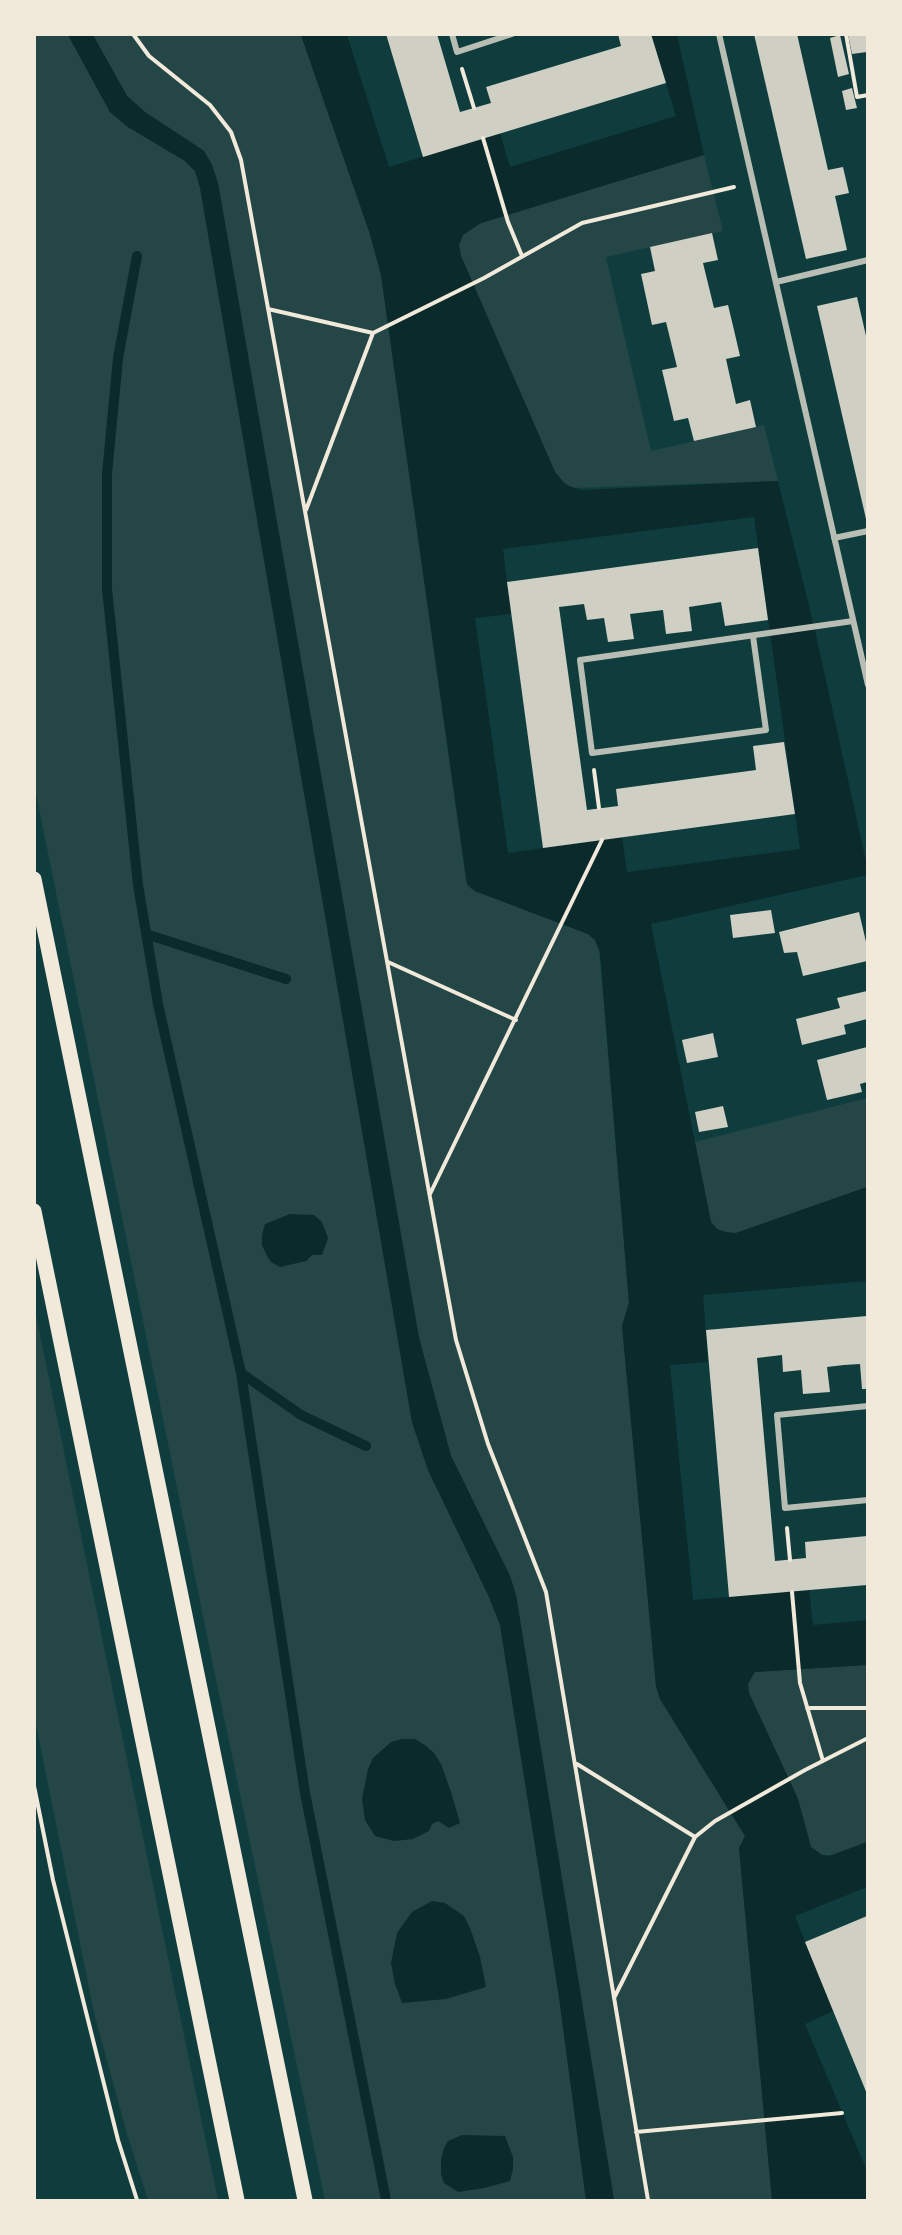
<!DOCTYPE html>
<style>
body{margin:0}
#map{position:relative;width:902px;height:2235px;overflow:hidden;background:#0f3d3e;font-family:"Source Sans 3",sans-serif}
canvas{display:block}
.frame{position:absolute;inset:0;border:36px solid #f1e9da;pointer-events:none}
</style>
<div id="map">
<canvas width="902" height="2235"></canvas>
<div class="frame"></div>
</div>
<script>
const context = document.querySelector('canvas').getContext('2d');
context.lineJoin = 'round';
function fill(path, color) {
  context.fillStyle = color;
  context.fill(path, 'evenodd');
}
function poly(rows) {
  const path = new Path2D();
  for (const r of rows) {
    path.moveTo(r[0], r[1]);
    for (let i = 2; i < r.length; i += 2) path.lineTo(r[i], r[i + 1]);
  }
  return path;
}
function stroke(path, color, width, dash) {
  context.strokeStyle = color;
  context.lineWidth = width;
  context.lineCap = dash ? 'butt' : 'round';
  context.setLineDash(dash || []);
  context.stroke(path);
}
fill(poly([
 [34,35,68,35,110,112,128,127,185,161,195,171,201,188,412,1422,428,1470,489,1597,500,1625,559,1997,586,2200,325,2200,213,1665,35,789],
 [93,35,301,35,370,234,381,275,466,880,468,887,475,891,588,934,595,940,599,948,629,1303,622,1326,656,1686,660,1699,745,1836,739,1848,772,2200,614,2200,516,1595,510,1576,451,1456,419,1338,218,183,212,165,204,151,145,112,127,96],
 [704,155,723,231,606,257,651,451,764,425,778,481,573,488,559,479,555,472,461,256,459,245,463,235,481,223],
 [867,1098,867,1187,736,1233,726,1233,717,1229,711,1222,695,1142],
 [34,1305,109,1672,218,2200,148,2200,127,2134,94,2013,35,1719],
 [867,1665,867,1842,835,1855,822,1855,811,1847,798,1799,749,1693,748,1684,754,1672]
]), '#244646');
fill(poly([
 [68,35,93,35,127,96,145,112,204,151,212,165,218,183,419,1338,451,1456,510,1576,516,1595,614,2200,586,2200,559,1997,500,1625,489,1597,428,1470,412,1422,200,188,195,171,185,161,128,127,110,112],
 [301,35,347,35,389,167,500,133,510,167,676,116,651,35,677,35,704,155,481,223,463,235,459,245,461,256,555,472,566,485,581,490,778,481,814,626,867,866,867,875,651,924,711,1222,717,1229,726,1232,736,1233,867,1187,867,1281,703,1295,708,1362,670,1365,693,1600,809,1590,813,1625,867,1620,867,1665,755,1672,748,1684,749,1693,798,1799,811,1847,822,1855,829,1856,867,1842,867,1887,795,1916,833,2011,805,2024,867,2171,867,2200,772,2200,739,1848,745,1836,660,1699,656,1686,622,1326,629,1303,600,953,595,940,588,934,475,891,467,884,381,275,370,234],
 [754,517,800,849,627,872,622,837,508,853,475,618,511,614,503,549],
 [290,1214,314,1215,322,1222,328,1238,322,1255,312,1255,306,1261,280,1267,271,1262,267,1256,262,1245,262,1235,265,1224],
 [402,1739,415,1739,425,1745,434,1753,441,1764,451,1792,460,1823,449,1828,438,1821,432,1824,429,1831,413,1839,394,1841,375,1836,365,1820,362,1799,368,1769,373,1758,391,1742],
 [432,1901,445,1903,464,1916,470,1928,480,1957,486,1987,446,1999,402,2003,395,1984,391,1963,397,1933,412,1912],
 [462,2135,505,2136,513,2157,513,2169,510,2181,484,2188,458,2192,444,2183,441,2174,441,2160,444,2148,448,2141]
]), '#0a2a2b');
stroke(poly([
 [137,256,118,358,107,474,107,589,138,885,158,1004,241,1373,305,1793,386,2200],
 [146,934,286,979],
 [241,1373,301,1415,366,1446]
]), '#0a2a2b', 10);
fill(poly([
 [386,34,437,34,460,112,491,103,486,87,621,46,618,34,651,34,666,83,423,157],
 [754,34,797,34,828,170,843,167,849,193,835,196,847,250,806,259],
 [848,34,867,34,867,52,852,54],
 [840,35,849,74,838,77,830,38],
 [852,88,857,108,846,110,842,91],
 [712,233,718,260,703,263,714,308,728,305,734,330,740,356,726,359,736,404,750,400,756,427,694,441,688,418,674,421,662,370,677,367,666,322,652,325,641,274,655,271,650,247],
 [857,297,867,340,867,519,866,519,817,306],
 [758,548,768,620,725,626,721,602,689,607,692,631,666,634,663,610,630,614,634,639,608,642,604,618,587,620,584,604,559,607,587,810,618,806,616,789,756,770,753,746,784,742,795,814,543,848,507,582],
 [771,910,775,933,733,938,730,915],
 [859,912,867,946,867,961,803,976,797,952,784,953,779,932],
 [867,991,867,1019,844,1025,846,1034,802,1045,796,1019,840,1008,837,998],
 [713,1033,718,1057,687,1063,682,1040],
 [867,1047,867,1082,860,1084,862,1092,827,1100,817,1060],
 [723,1106,728,1127,699,1132,695,1112],
 [867,1316,867,1389,862,1389,860,1364,844,1365,827,1367,830,1392,803,1394,801,1370,783,1372,782,1355,757,1358,775,1561,806,1558,805,1542,867,1536,867,1585,729,1597,706,1330],
 [867,1916,867,2094,805,1942]
]), '#cfcfc3');
stroke(poly([
 [133,34,149,56,210,105,231,132,241,160,456,1340,488,1444,546,1592,648,2200],
 [846,34,857,97,868,95],
 [462,69,474,108],
 [483,138,508,222,522,256],
 [268,309,373,333,484,278,582,223,734,187],
 [306,510,373,333],
 [594,770,599,808],
 [388,962,516,1020],
 [430,1194,602,840],
 [787,1528,790,1560],
 [792,1592,800,1683,823,1761],
 [807,1708,868,1708],
 [577,1764,695,1837],
 [34,1786,53,1880,118,2140,137,2200],
 [614,1998,695,1837,715,1821,805,1770,868,1738],
 [636,2132,842,2113]
]), '#f1e9da', 4);
stroke(poly([
 [452,34,457,52,512,34],
 [719,34,868,685],
 [776,282,868,260],
 [834,538,868,531],
 [753,636,766,730,592,753,580,660,853,621],
 [868,1406,777,1415,785,1508,868,1500]
]), '#b8beb3', 6);
stroke(poly([
 [34,879,305,2200],
 [34,1211,237,2200]
]), '#f1e9da', 15);
</script>
